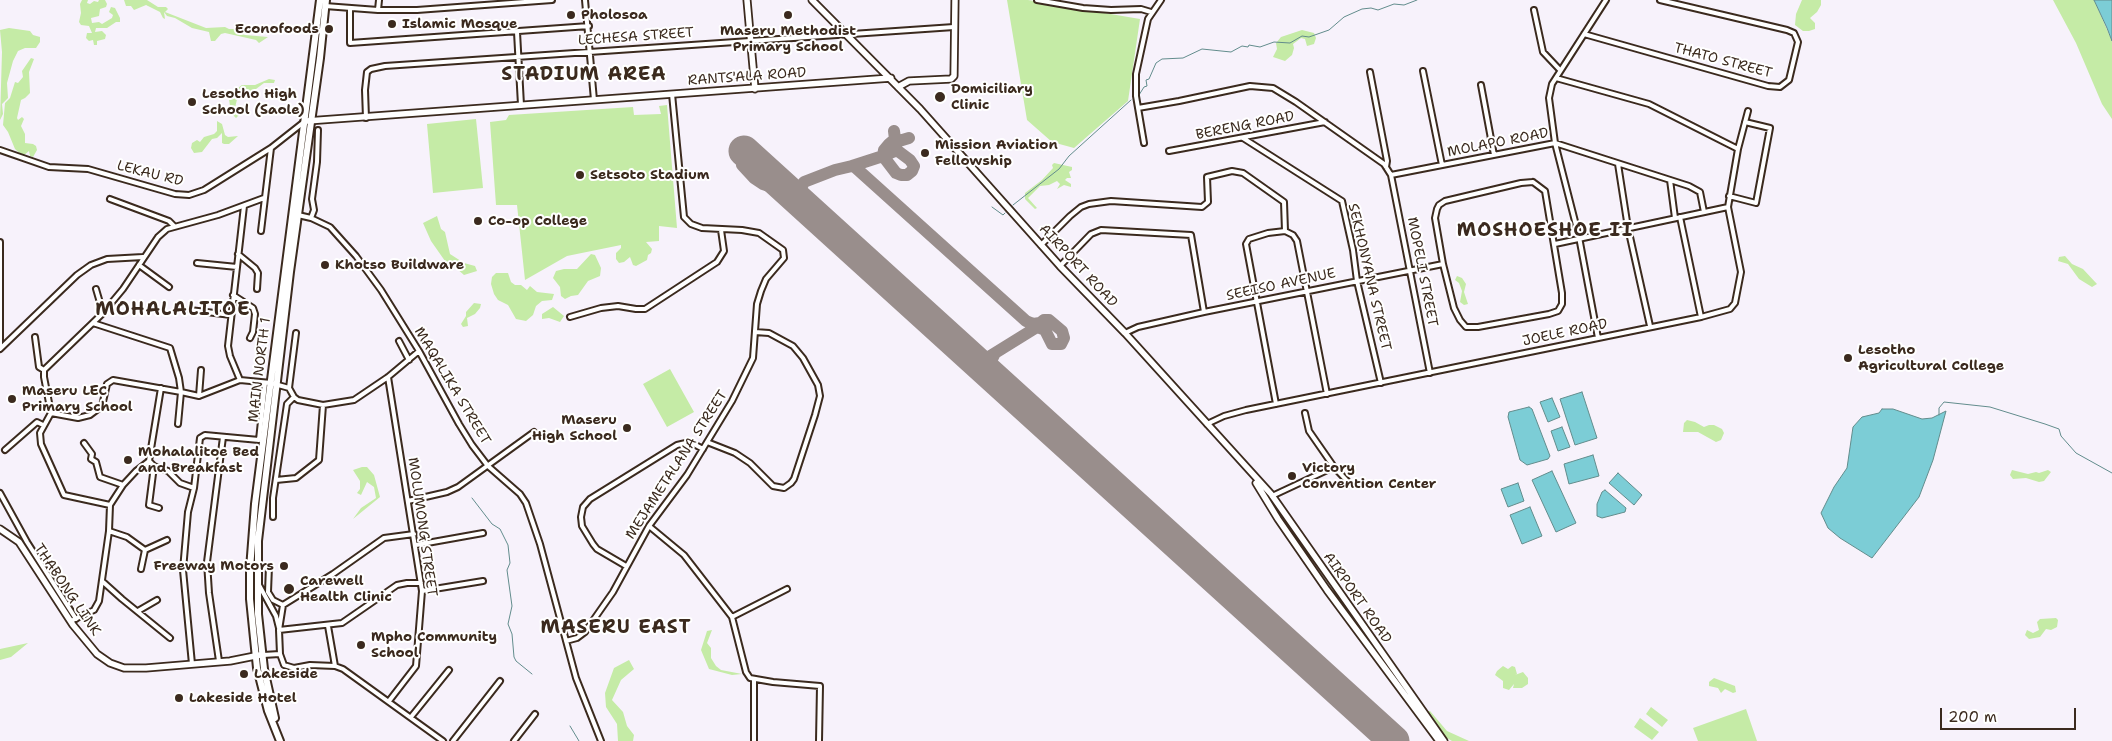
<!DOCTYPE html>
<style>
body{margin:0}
#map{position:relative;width:2112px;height:741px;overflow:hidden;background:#f7f2fb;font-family:"Shantell Sans",sans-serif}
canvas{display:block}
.scale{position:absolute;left:1940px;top:708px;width:136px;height:22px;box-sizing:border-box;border:2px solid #3b2a1e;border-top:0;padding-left:6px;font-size:15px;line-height:18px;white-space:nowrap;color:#3b2a1e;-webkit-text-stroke:4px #fff;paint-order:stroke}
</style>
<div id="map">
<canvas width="2112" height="741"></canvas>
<div class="scale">200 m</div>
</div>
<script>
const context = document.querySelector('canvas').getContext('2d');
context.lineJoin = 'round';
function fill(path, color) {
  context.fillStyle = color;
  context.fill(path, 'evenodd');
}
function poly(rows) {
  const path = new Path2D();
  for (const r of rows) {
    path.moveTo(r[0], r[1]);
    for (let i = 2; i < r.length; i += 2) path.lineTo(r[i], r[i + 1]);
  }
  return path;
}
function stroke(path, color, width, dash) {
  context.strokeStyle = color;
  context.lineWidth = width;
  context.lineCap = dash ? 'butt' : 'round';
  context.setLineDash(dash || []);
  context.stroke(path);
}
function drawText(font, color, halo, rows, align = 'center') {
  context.font = font + ' "Shantell Sans",sans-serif';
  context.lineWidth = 4;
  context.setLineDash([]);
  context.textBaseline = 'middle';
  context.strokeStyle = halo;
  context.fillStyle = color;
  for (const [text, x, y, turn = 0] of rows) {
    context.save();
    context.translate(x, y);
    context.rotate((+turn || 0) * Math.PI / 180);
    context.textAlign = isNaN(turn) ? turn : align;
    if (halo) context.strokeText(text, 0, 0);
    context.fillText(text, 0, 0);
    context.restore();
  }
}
fill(poly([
 [82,0,88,0,87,3,90,4,94,1,98,2,99,0,105,0,107,4,106,7,100,9,99,16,91,18,92,23,99,22,102,24,112,18,113,15,109,12,111,7,115,8,120,18,120,22,116,22,107,28,96,28,95,32,102,31,106,35,105,39,97,41,97,45,94,45,93,40,89,41,86,38,87,33,92,33,89,26,81,25,79,22,81,13,80,4],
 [124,0,147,0,158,7,166,7,168,9,165,12,206,28,225,27,229,29,236,29,239,33,245,35,268,37,259,43,256,40,225,33,221,34,215,41,211,41,209,32,192,28,175,18,167,16,164,12,165,19,163,18,160,12,146,5,134,10,131,6,126,6],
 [1007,0,1028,0,1140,19,1128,101,1074,148,1052,142,1027,120],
 [1802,0,1821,0,1821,5,1817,12,1810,18,1815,23,1815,29,1809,31,1803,31,1795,25,1796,14],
 [2053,0,2094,0,2112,41,2112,119,2102,104,2076,43],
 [9,28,30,31,33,35,40,37,40,42,36,48,25,48,18,51,13,61,7,83,8,98,2,104,3,114,0,120,2,52,0,30],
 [1302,30,1314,33,1316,38,1314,44,1307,46,1305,39,1301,38,1293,44,1294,48,1292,55,1285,61,1273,57,1277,49,1276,43,1281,37],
 [31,58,34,59,29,72,30,93,25,98,21,100,17,118,18,120,22,117,24,119,21,126,25,134,25,143,33,144,36,146,37,150,33,157,30,156,29,151,23,156,15,149,8,132,3,125,5,103,10,98,15,82,18,83,23,77,22,71],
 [269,79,275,80,274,83,264,83,256,89,238,95,235,108,239,115,236,118,231,113,229,99,235,96,235,90,242,85,255,85],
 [667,105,677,228,659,226,659,241,646,242,652,249,651,253,648,255,647,260,636,266,633,265,630,257,624,262,619,263,616,259,616,253,621,248,621,245,567,256,525,280,517,205,496,205,490,122,506,120,509,115,633,107,634,115,661,114,659,106],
 [476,119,483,188,433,193,427,124],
 [217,121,222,124,225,135,228,137,238,136,229,144,224,144,222,143,222,133,217,138,212,139,202,152,194,153,191,148,192,143,197,140,200,142,204,137,214,134,217,131],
 [1054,163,1072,167,1072,170,1069,172,1071,178,1067,178,1065,180,1071,184,1071,187,1064,185,1057,189,1060,184,1057,181,1049,185,1040,186,1028,198,1037,208,1035,209,1025,199,1025,193,1042,180,1053,168,1052,165],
 [437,216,441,229,445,232,450,254,464,263,475,266,477,271,464,275,456,268,445,261,431,241,423,223],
 [591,254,595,255,601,268,600,276,588,281,578,295,571,296,565,299,561,296,560,287,553,278,556,271,564,269,577,269],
 [2065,256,2072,264,2083,269,2097,284,2092,287,2079,279,2068,264,2058,261,2059,257],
 [496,273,508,273,511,282,515,285,521,285,527,290,530,286,537,292,554,294,552,300,542,301,536,306,533,315,526,321,516,319,508,305,498,300,494,294,491,284,492,277],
 [1457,276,1462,278,1466,284,1464,292,1468,304,1464,305,1460,302,1462,291,1459,283,1455,280],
 [474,303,481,304,480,308,475,314,467,318,468,326,463,327,461,324,466,316,466,312],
 [553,307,564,316,560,322,549,318,542,319,542,314],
 [670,369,694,412,667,427,643,384],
 [1687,420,1695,422,1704,427,1709,425,1714,425,1722,429,1724,433,1721,440,1716,442,1698,432,1683,432,1684,423],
 [362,467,367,467,374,475,380,497,353,519,361,508,376,498,374,487,367,482,361,495,357,493,360,489,360,481,353,470],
 [2012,470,2028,474,2036,472,2039,473,2048,470,2051,472,2044,481,2039,482,2026,478,2013,479,2010,475],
 [2056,618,2058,620,2057,627,2051,630,2046,629,2040,637,2029,639,2025,635,2027,630,2033,633,2039,630,2037,622,2040,619],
 [712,630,707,643,711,648,711,658,716,666,721,670,742,674,732,675,709,669,701,650,707,631],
 [28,643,11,657,0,660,0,649],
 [629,660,634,669,621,680,612,700,623,712,627,726,634,735,633,741,618,741,617,724,606,707,605,693,614,668],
 [1503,666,1508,669,1512,666,1515,667,1517,674,1515,675,1523,672,1528,678,1528,684,1522,688,1513,688,1514,684,1509,690,1503,688,1503,681,1495,675,1497,671],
 [1714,678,1735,686,1736,692,1733,693,1725,689,1721,693,1718,688,1709,686,1709,682],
 [1651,707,1668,720,1662,727,1646,714],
 [1746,709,1757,741,1698,741,1693,728],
 [1430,711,1447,731,1469,741,1452,741,1442,735,1426,712],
 [1640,718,1659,732,1652,740,1634,727]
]), '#c5eba6');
const water = poly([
 [2094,0,2112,0,2112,41,2107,28,2094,0],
 [1582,392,1597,438,1575,445,1560,399,1582,392],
 [1552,398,1560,417,1548,422,1540,402,1552,398],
 [1529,407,1532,409,1550,456,1548,459,1527,465,1520,460,1508,417,1509,412,1529,407],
 [1882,409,1893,409,1922,419,1932,418,1946,411,1933,460,1919,497,1872,558,1840,538,1828,528,1821,513,1834,487,1847,468,1853,427,1862,417,1879,413,1882,409],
 [1562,427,1570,447,1558,451,1551,431,1562,427],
 [1593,455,1599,476,1569,484,1564,464,1593,455],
 [1552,471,1576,523,1556,532,1532,480,1552,471],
 [1618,473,1642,495,1634,505,1609,483,1618,473],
 [1518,483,1524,501,1508,507,1501,489,1518,483],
 [1605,490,1626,508,1625,512,1602,518,1597,516,1597,504,1602,492,1605,490],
 [1530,507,1542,536,1522,544,1510,515,1530,507]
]);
fill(water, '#7ccdd6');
stroke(water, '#628c8c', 1);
stroke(poly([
 [1139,95,1144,87,1147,86,1146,80,1149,79,1156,63,1162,59,1183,58,1202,49,1231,52,1242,46,1248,47,1249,45,1260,47,1274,42,1290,43,1302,36,1309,37,1329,30,1344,17,1362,9,1371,8,1378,10,1394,4,1404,5,1417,0],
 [1013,205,1059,169,1069,156,1131,100],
 [992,207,1003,215,1005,213],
 [1939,415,1939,408,1944,402,1990,407,2045,424,2059,429,2061,436,2076,453,2112,473],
 [472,498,492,524,500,529,508,545,510,563,507,570,512,606,508,624,512,634,514,657,516,661,532,674],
 [570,726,579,741]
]), '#628c8c', 1);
stroke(poly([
 [894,131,895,139,889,144,909,138],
 [852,166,883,156,895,151,898,151,910,160,914,166,912,171,907,175,901,175,896,173,883,156,884,150,889,144],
 [765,170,758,155,749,153,744,156,742,165,754,178,763,184,790,193],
 [802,204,799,192,804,182,835,170,852,166,856,168,1026,321,1033,324,1040,323],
 [969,355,979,359,987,358,1037,327,1045,330,1052,344,1061,344,1064,338,1062,331,1049,320,1044,320,1034,328],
 [992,377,990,363,994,355],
 [1393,740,1394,741]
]), '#998e8c', 12);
stroke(poly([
 [744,151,1394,741]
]), '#998e8c', 31);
const street = poly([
 [585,0,594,100],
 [1037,0,1083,8,1111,10,1141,9,1151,12],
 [325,6,378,10,417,10,552,0],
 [350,9,350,43,589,26],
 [378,10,379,0],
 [1534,10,1543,52,1560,70],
 [517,32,521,105],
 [1584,34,1768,86,1780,87,1789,80,1798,42,1794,33,1787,30,1660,0],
 [1423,71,1442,165],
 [1370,72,1387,161,1386,167],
 [1556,78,1649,104,1738,149],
 [1481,85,1494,155],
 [1138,108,1179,101,1250,86,1273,88,1296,102,1384,164,1391,175,1430,373],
 [366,118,365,90,367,72,371,69,385,66,954,27],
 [1243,138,1342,201,1353,250,1357,281,1381,383],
 [1144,143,1136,96,1136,74,1148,19,1161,0],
 [0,150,49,167,88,169,175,194,189,195,204,190,271,148,304,122],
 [1169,151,1325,122],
 [1618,164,1628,228,1650,326],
 [1391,175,1555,143,1689,186,1700,192,1704,212],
 [1670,180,1675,218],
 [1533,182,1545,191,1562,293,1562,304,1558,311,1549,314,1478,327,1466,327,1460,320,1454,308,1443,264,1435,218,1437,209,1439,205,1445,201,1521,183,1533,182],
 [1729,196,1756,203,1770,128,1745,122],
 [110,199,169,221,174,226],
 [298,215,311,218,330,227,356,256,381,290,419,351,459,424,472,445,488,466,520,494,526,503,540,544,576,678,601,741],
 [1680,217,1701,317],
 [311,218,314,210,312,199,317,162,318,130],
 [261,231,271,148],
 [0,242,0,348],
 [1555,244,1728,207],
 [1041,245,1070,216,1081,207,1089,204,1111,201,1202,207,1208,202,1207,177,1232,171,1243,173,1284,202,1285,231],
 [238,254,255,268,258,273,257,289],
 [197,263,237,267],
 [139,265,169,287],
 [1060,266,1091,234,1101,230,1191,235,1204,312],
 [96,289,103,313],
 [233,295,253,308,255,314,253,332,250,338],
 [190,310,231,315],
 [570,317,601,308,618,306,636,309,645,309,717,262,724,251,721,230],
 [93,323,170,348,179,378,181,392,199,396,240,380,271,383,289,388,294,397,298,400,323,405,354,400,388,377,419,351],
 [1125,333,1138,327,1204,312,1443,264],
 [35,337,39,367,44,370],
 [1598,338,1579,237,1555,143,1549,98,1552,84,1606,0],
 [399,341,409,360],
 [0,349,77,275,91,265,107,259,143,257],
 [388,377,422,591,416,666,389,701],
 [240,380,230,356,228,346,244,206],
 [289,388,296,333],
 [199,396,201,370],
 [1276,404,1246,244,1249,239,1268,233,1285,231,1293,235,1297,241,1327,394],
 [51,413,40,433,41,444,64,495,110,505],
 [1305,413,1309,431,1334,467,1350,484],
 [178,424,181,392,113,380,107,384,102,406,90,415,78,418,51,413,44,377,44,370,103,313,123,289,158,237,167,229,218,215,264,198],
 [1207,424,1224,416,1246,410,1701,317,1730,309,1735,303,1741,272,1728,207,1738,149,1748,111],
 [707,442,735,453,750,463,773,486,784,488,791,483,794,479,815,415,820,396,818,385,803,358,793,346,769,333,755,332],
 [84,443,92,454,91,459,96,462,100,477,123,485],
 [5,450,37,422,43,425],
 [149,461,154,466,168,471,180,483,194,488],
 [154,466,149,505,159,508],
 [276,480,296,478,319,460,323,405],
 [0,493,27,542,76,619],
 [1272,496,1334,467],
 [408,501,447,492,458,487,534,432],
 [273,517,273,498,287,404,294,397],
 [649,526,684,555,732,617,746,672,750,678,773,682,820,686,819,741],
 [109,531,127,537,145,550],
 [416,545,483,533],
 [269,566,268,592,273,600,283,605],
 [626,566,597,549,593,544,582,526,581,517,583,507,590,499,677,445,690,442,703,449],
 [141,569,145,550,167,540],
 [102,581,122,599,170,638],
 [259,585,276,616,279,628],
 [422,591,483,581],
 [138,611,157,600],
 [732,617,787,589],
 [71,621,94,610,99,601,109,531,110,505,123,485,136,471,149,461,161,388],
 [328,626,335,666],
 [279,630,342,623,397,585,407,583,421,583],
 [566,641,577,638,585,632,613,592,649,526,687,475,732,401,753,358,757,304,761,291,766,279,784,258,783,250,759,233,742,230,702,228,691,224,684,217,672,94],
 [280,654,279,630,283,605,333,574,384,538,414,534],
 [263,655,280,654,284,665,294,668,310,665,335,666,343,669,443,741],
 [219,661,209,593,207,562,223,437],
 [192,664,183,570,188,512,194,488,200,438,205,435,259,440,265,383],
 [754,680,754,741],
 [411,717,449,670],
 [453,741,500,681],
 [514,741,535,714]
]);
const secondary = poly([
 [747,0,755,89],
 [812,0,920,109,1060,266,1125,333,1271,494,1444,741],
 [898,87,909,81,951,79,954,76,955,0],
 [307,121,891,78],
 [1256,483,1278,519,1327,590,1439,741],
 [0,529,19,542,73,625,97,654,110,663,124,668,146,668,230,661,260,655]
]);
const primary = poly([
 [275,718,264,669,258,614,258,541,290,272,320,58,326,0],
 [280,741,268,711,257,668,250,599,250,569,255,504,320,0]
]);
stroke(street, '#3b2a1e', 8);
stroke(secondary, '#3b2a1e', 9);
stroke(primary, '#3b2a1e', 10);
stroke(street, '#fff', 4);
stroke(secondary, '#fff', 5.5);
stroke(primary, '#fff', 6);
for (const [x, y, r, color] of [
 [571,15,5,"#3b2a1e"],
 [788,15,5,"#3b2a1e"],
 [392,24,5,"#3b2a1e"],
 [329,29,5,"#3b2a1e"],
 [940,97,6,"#3b2a1e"],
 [192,102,5,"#3b2a1e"],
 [925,153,5,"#3b2a1e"],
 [580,175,5,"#3b2a1e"],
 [478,221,5,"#3b2a1e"],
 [325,265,5,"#3b2a1e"],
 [1848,358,5,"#3b2a1e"],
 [12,399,5,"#3b2a1e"],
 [627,428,5,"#3b2a1e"],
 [128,460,5,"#3b2a1e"],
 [1292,476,5,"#3b2a1e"],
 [284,566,5,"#3b2a1e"],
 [289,589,6,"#3b2a1e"],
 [361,645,5,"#3b2a1e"],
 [244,674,5,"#3b2a1e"],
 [179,698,5,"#3b2a1e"]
]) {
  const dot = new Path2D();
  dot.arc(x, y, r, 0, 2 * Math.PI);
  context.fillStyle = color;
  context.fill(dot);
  stroke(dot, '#fff', 2);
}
drawText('bold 14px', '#3b2a1e', '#fff', [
 ["Pholosoa",581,15],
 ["Islamic Mosque",402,24],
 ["Econofoods",319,29,"right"],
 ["Maseru Methodist",788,31,"center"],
 ["Primary School",788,47,"center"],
 ["Domiciliary",951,89],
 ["Clinic",951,105],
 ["Lesotho High",202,94],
 ["School (Saole)",202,110],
 ["Mission Aviation",935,145],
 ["Fellowship",935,161],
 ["Setsoto Stadium",590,175],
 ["Co-op College",488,221],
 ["Khotso Buildware",335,265],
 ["Lesotho",1858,350],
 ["Agricultural College",1858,366],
 ["Maseru LEC",22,391],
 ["Primary School",22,407],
 ["Maseru",617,420,"right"],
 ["High School",617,436,"right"],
 ["Mohalalitoe Bed",138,452],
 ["and Breakfast",138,468],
 ["Victory",1302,468],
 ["Convention Center",1302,484],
 ["Freeway Motors",274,566,"right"],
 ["Carewell",300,581],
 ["Health Clinic",300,597],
 ["Mpho Community",371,637],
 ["School",371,653],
 ["Lakeside",254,674],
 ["Lakeside Hotel",189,698]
], 'left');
drawText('14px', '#3b2a1e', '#fff', [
 ["LECHESA STREET",636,37,-4],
 ["THATO STREET",1723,61,15],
 ["RANTS'ALA ROAD",747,77,-4],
 ["BERENG ROAD",1245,126,-11],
 ["MOLAPO ROAD",1498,143,-11],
 ["LEKAU RD",150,174,14],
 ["AIRPORT ROAD",1078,266,47],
 ["MOPELI STREET",1422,272,79],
 ["SEKHONYANA STREET",1369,277,77],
 ["SEEISO AVENUE",1281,285,-12],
 ["JOELE ROAD",1565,333,-12],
 ["MAIN NORTH 1",260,370,-83],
 ["MAQALIKA STREET",452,386,59],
 ["MEJAMETALANA STREET",677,465,-57],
 ["MOLUMONG STREET",422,527,82],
 ["THABONG LINK",67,590,56],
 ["AIRPORT ROAD",1357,598,55]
]);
context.letterSpacing = '1px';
drawText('bold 19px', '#3b2a1e', '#fff', [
 ["STADIUM AREA",584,75],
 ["MOSHOESHOE II",1545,231],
 ["MOHALALITOE",173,310],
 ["MASERU EAST",616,628]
]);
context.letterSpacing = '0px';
</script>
